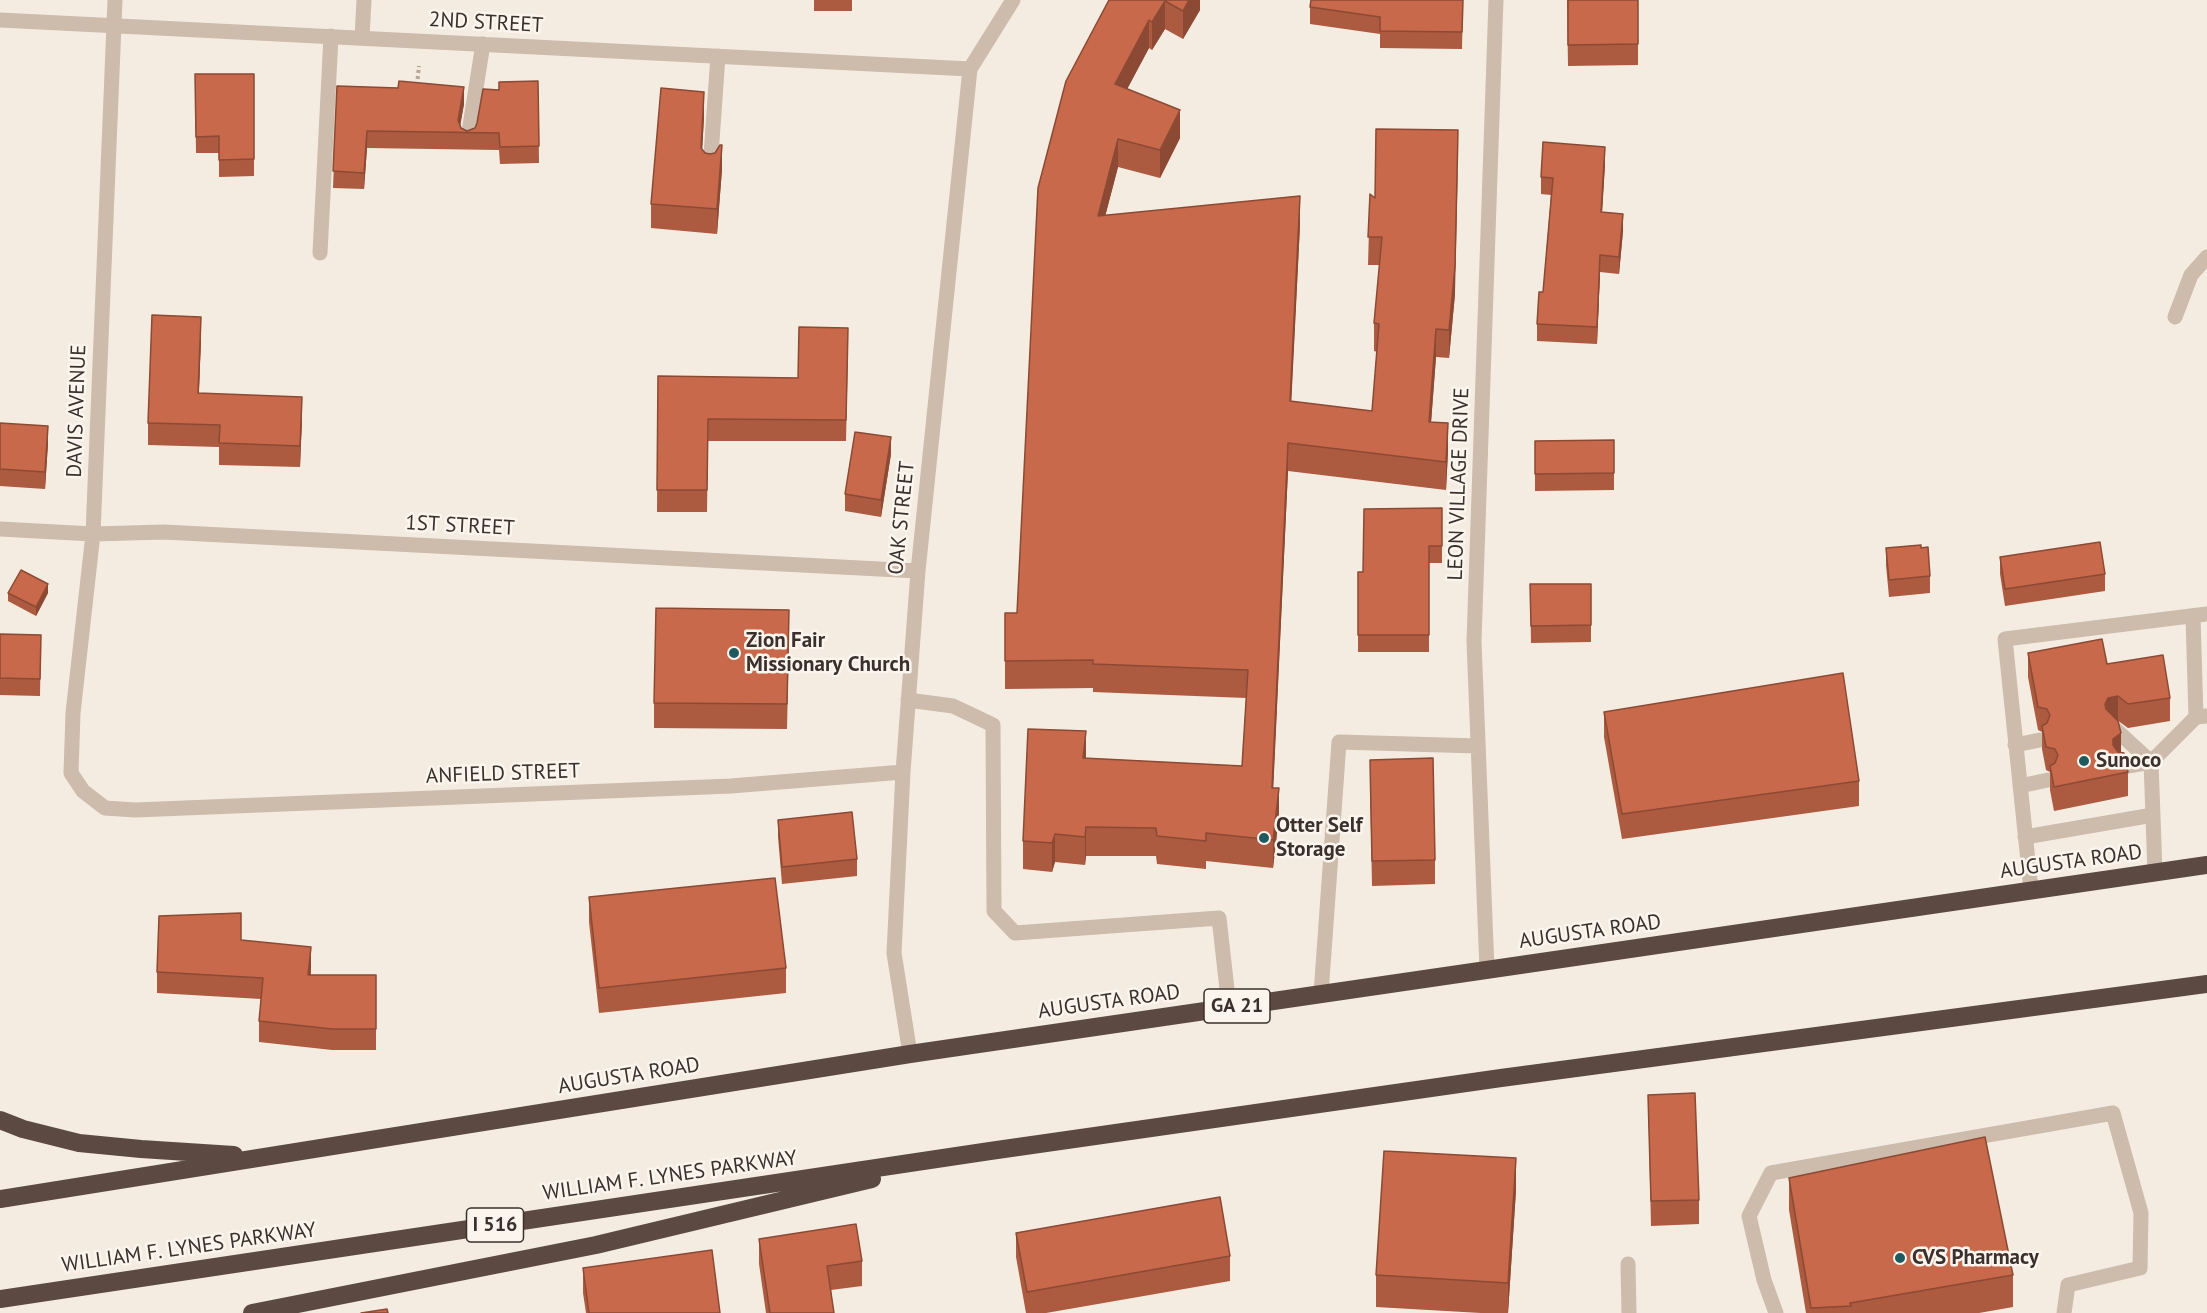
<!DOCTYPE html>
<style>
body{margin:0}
canvas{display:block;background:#f4ebe1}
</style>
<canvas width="2207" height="1313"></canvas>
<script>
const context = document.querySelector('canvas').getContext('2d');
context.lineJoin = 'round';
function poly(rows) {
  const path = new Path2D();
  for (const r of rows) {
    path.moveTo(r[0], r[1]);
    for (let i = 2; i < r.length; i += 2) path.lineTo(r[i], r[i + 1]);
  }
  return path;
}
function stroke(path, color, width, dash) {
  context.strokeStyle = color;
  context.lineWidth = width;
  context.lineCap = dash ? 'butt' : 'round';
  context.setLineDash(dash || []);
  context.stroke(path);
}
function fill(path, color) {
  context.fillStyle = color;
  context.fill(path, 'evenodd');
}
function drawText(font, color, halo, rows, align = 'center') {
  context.font = font + ' "PT Sans",sans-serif';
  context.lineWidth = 5;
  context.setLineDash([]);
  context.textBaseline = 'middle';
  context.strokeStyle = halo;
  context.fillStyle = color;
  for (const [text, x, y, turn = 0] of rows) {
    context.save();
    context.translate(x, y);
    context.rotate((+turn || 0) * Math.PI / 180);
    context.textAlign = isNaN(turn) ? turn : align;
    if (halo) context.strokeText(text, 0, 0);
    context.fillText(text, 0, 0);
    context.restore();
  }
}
stroke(poly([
 [417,85,419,66]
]), '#b9a596', 4, [3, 3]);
stroke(poly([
 [115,0,93,534,73,713,71,773,83,791,105,808,135,810,731,786,903,772],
 [0,20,970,69],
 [362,38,364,0],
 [468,138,483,44],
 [710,169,718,56],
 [320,253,331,36],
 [2175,317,2191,275,2207,257],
 [0,529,93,534,164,532,918,571],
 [2193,616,2196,717],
 [908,700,953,706,993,725,994,911,1015,933,1219,918,1229,1007],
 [2115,729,2151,762],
 [2015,745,2040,740],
 [2122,767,2151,762],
 [2020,786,2048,780],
 [2025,837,2153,815],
 [2155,872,2151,762,2196,717,2207,716],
 [2031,890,2005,639,2207,614],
 [1487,970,1474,641,1496,0],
 [1321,994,1339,742,1478,746],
 [910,1054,894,953,903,772,918,571,970,69,1013,0],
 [1628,1264,1629,1313],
 [1776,1313,1764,1280,1749,1216,1771,1173,2113,1113,2141,1213,2140,1268,2068,1285,2064,1313]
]), '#cdbbac', 15);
stroke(poly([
 [0,1120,23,1129,79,1143,141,1149,234,1155],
 [0,1199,910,1054,2207,865],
 [0,1299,990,1151,1501,1078,2207,984],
 [252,1313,596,1245,872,1179]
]), '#5c4a42', 18);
fill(poly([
 [814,0,852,0,852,11,814,11],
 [1109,0,1200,0,1200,10,1183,39,1165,29,1152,50,1149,48,1127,89,1180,138,1160,178,1118,167,1105,216,1300,225,1291,401,1372,411,1377,352,1374,351,1374,323,1380,265,1368,265,1370,194,1455,294,1449,358,1436,357,1431,422,1448,451,1446,490,1288,471,1273,788,1279,816,1273,868,1206,861,1206,869,1157,864,1156,856,1086,856,1085,865,1055,862,1052,872,1023,869,1023,841,1086,758,1242,766,1246,698,1093,692,1093,688,1005,689,1005,613,1017,613],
 [1463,0,1462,49,1380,48,1380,34,1310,24,1310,7],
 [1567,0,1638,0,1638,65,1568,66],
 [195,74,254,74,254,176,219,177,219,153,196,153],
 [538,81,539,163,500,164,499,150,367,148,364,189,333,188,337,86,464,104,460,125,461,128,467,131,475,128,499,90],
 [704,117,702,149,722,169,717,234,651,228,651,204],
 [1605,164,1602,213,1623,231,1619,274,1600,272,1597,344,1537,341,1537,324,1543,292,1551,195,1541,194,1541,177],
 [201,338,199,393,302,418,300,467,219,465,219,447,148,445,148,423],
 [848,349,846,441,708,441,707,512,657,512,658,376,798,378],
 [0,423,48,443,45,489,0,486],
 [1614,440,1614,490,1535,491,1535,441],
 [891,454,881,517,845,511,845,494],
 [1442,508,1442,563,1429,563,1429,652,1358,652,1358,572,1363,572],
 [1886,548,1921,548,1930,576,1930,593,1889,597,1886,565],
 [2000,557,2105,574,2105,591,2005,606,2000,574],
 [1530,584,1591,584,1591,642,1531,643],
 [8,593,48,593,36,616,8,601],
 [0,634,41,635,40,696,0,695],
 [789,635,787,729,654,728,654,703],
 [2028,653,2107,664,2170,698,2170,721,2128,728,2117,720,2121,752,2128,772,2128,796,2054,811,2050,790,2050,772,2046,770,2042,749,2042,732,2038,730,2028,677],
 [1604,712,1859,781,1859,806,1622,839,1604,737],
 [1370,784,1435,860,1435,884,1372,886],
 [778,820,857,859,857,876,782,884,778,837],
 [589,897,786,968,786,993,599,1013,589,922],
 [241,940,311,968,311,975,376,975,376,1050,332,1050,259,1042,259,1021,261,999,157,993,157,972],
 [1648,1095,1699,1200,1699,1224,1651,1226],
 [1789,1178,2013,1275,2013,1307,1979,1313,1806,1313,1789,1210],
 [1516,1190,1508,1313,1481,1313,1376,1307,1376,1275],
 [1016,1233,1230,1256,1230,1281,1046,1313,1026,1313,1016,1257],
 [759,1239,862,1261,862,1286,831,1290,834,1313,766,1313,759,1264],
 [583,1268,720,1313,586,1313,583,1293]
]), '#ac5a40');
fill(poly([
 [1189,0,1200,0,1200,10,1183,39,1183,11],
 [1165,1,1165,29,1152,50,1152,22],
 [1149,20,1149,48,1115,112,1115,84],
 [464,87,464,104,459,133,458,120],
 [704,92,704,117,701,173,701,148],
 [1180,110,1180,138,1160,178,1160,150],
 [367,131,367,148,364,189,364,173],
 [1118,139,1118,167,1098,244,1098,216],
 [722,145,722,169,717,234,717,209],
 [1605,147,1605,164,1601,229,1601,212],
 [1458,158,1455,294,1449,358,1449,330],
 [1300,196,1300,225,1290,429,1290,401],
 [1623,214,1623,231,1619,274,1619,257],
 [1600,255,1600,272,1597,344,1597,327],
 [201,317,201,338,198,414,198,393],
 [1436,329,1436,357,1429,450,1429,422],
 [302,397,302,418,300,467,300,446],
 [1448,423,1448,451,1446,490,1446,462],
 [48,426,48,443,45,489,45,472],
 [891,437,891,454,881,517,881,500],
 [1288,443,1288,471,1272,816,1272,788],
 [48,584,48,593,36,616,36,607],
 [2118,696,2118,720,2108,722,2105,704,2108,698],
 [1086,731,1086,760,1083,758],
 [2121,733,2121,757,2113,769,2113,739],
 [1279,788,1279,816,1273,868,1273,840],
 [1086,827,1086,856,1085,865,1085,837],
 [1055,834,1055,862,1052,872,1052,843],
 [311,947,311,968,308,995,308,975],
 [1516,1158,1516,1190,1508,1313,1508,1283]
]), '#8c4a34');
const building = poly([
 [1109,0,1189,0,1183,11,1165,1,1152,22,1149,20,1115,84,1180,110,1160,150,1118,139,1098,216,1300,196,1290,401,1372,411,1379,324,1374,323,1382,237,1368,237,1370,194,1375,198,1376,129,1458,130,1455,266,1449,330,1436,329,1429,422,1448,423,1446,462,1288,443,1272,788,1279,788,1273,840,1206,833,1206,841,1157,836,1156,828,1086,827,1085,837,1055,834,1052,843,1023,841,1028,729,1086,731,1083,758,1242,766,1248,670,1093,664,1093,660,1005,661,1005,613,1017,613,1038,188,1066,81,1109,0],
 [1311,0,1463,0,1462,32,1380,31,1380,17,1310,7,1311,0],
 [1568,0,1638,0,1638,44,1568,45,1568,0],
 [195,74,254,74,254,159,219,160,219,136,196,137,195,74],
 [399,81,464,87,458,120,461,128,467,131,475,128,477,123,483,89,499,90,499,82,538,81,539,146,500,147,499,133,367,131,364,173,333,171,337,86,398,88,399,81],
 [661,88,704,92,701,148,705,153,710,154,715,153,720,145,722,145,717,209,651,204,661,88],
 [1543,142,1605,147,1601,212,1623,214,1619,257,1600,255,1597,327,1537,324,1539,292,1543,292,1553,178,1541,177,1543,142],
 [152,315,201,317,198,393,302,397,300,446,219,443,220,425,148,423,152,315],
 [799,327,848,328,846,420,708,419,707,490,657,490,658,376,798,378,799,327],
 [0,423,48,426,45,472,0,469,0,423],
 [855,432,891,437,881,500,845,494,855,432],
 [1614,440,1614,473,1535,474,1535,441,1614,440],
 [1442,508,1442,546,1429,546,1429,635,1358,635,1358,572,1363,572,1364,509,1442,508],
 [2100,542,2105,574,2005,589,2000,557,2100,542],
 [1921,545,1921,548,1928,547,1930,576,1889,580,1886,548,1921,545],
 [21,570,48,584,36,607,8,593,21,570],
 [1530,584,1591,584,1591,625,1531,626,1530,584],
 [656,608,789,610,787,704,654,703,656,608],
 [0,634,41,635,40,679,0,678,0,634],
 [2102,639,2107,664,2163,655,2170,698,2128,704,2118,696,2108,698,2105,704,2106,709,2118,721,2121,733,2113,739,2113,745,2118,752,2124,753,2128,772,2054,787,2050,766,2055,763,2058,755,2055,749,2046,747,2042,726,2047,723,2050,715,2047,709,2038,707,2028,653,2102,639],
 [1843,673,1859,781,1622,814,1604,712,1843,673],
 [1433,758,1435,860,1372,861,1370,760,1433,758],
 [852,812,857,859,782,867,778,820,852,812],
 [775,878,786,968,599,988,589,897,775,878],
 [241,913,241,940,311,947,308,975,376,975,376,1029,332,1029,259,1021,263,978,157,972,159,916,241,913],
 [1695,1093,1699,1200,1651,1201,1648,1095,1695,1093],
 [1985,1137,2013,1275,1850,1303,1851,1306,1811,1308,1789,1178,1985,1137],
 [1384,1151,1516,1158,1508,1283,1376,1275,1384,1151],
 [1220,1197,1230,1256,1027,1292,1016,1233,1220,1197],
 [856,1224,862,1261,827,1266,834,1313,770,1313,759,1239,856,1224],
 [712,1250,720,1313,589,1313,583,1268,712,1250],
 [387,1309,388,1313,361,1313,387,1309]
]);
fill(building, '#c8694b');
stroke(building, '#8c4a34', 1.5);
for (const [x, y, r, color] of [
 [734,653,6,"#1f5a5e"],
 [2084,761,6,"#1f5a5e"],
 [1264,838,6,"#1f5a5e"],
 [1900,1258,6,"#1f5a5e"]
]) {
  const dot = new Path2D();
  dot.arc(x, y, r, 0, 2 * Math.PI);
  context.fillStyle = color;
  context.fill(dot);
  stroke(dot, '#fbf5ee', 2);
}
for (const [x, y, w] of [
 [1237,1006,66],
 [495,1225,57]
]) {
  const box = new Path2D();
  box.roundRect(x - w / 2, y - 17, w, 34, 4.5);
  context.fillStyle = '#fbf5ee';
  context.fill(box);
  stroke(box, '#3b302b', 1.5);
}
drawText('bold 20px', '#3b302b', null, [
 ["GA 21",1237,1006],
 ["I 516",495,1225]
]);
drawText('21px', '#3b302b', '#fbf5ee', [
 ["2ND STREET",486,23,3],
 ["DAVIS AVENUE",77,411,-88],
 ["LEON VILLAGE DRIVE",1459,484,-88],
 ["OAK STREET",902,518,-84],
 ["1ST STREET",460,526,3],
 ["ANFIELD STREET",503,774,-2],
 ["AUGUSTA ROAD",2071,862,-8],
 ["AUGUSTA ROAD",1590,932,-8],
 ["AUGUSTA ROAD",1109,1002,-8],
 ["AUGUSTA ROAD",629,1076,-9],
 ["WILLIAM F. LYNES PARKWAY",670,1176,-8],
 ["WILLIAM F. LYNES PARKWAY",189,1248,-8]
]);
drawText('bold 21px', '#3b302b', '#fbf5ee', [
 ["Zion Fair",746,641],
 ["Missionary Church",746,665],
 ["Sunoco",2096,761],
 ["Otter Self",1276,826],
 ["Storage",1276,850],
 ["CVS Pharmacy",1912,1258]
], 'left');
</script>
